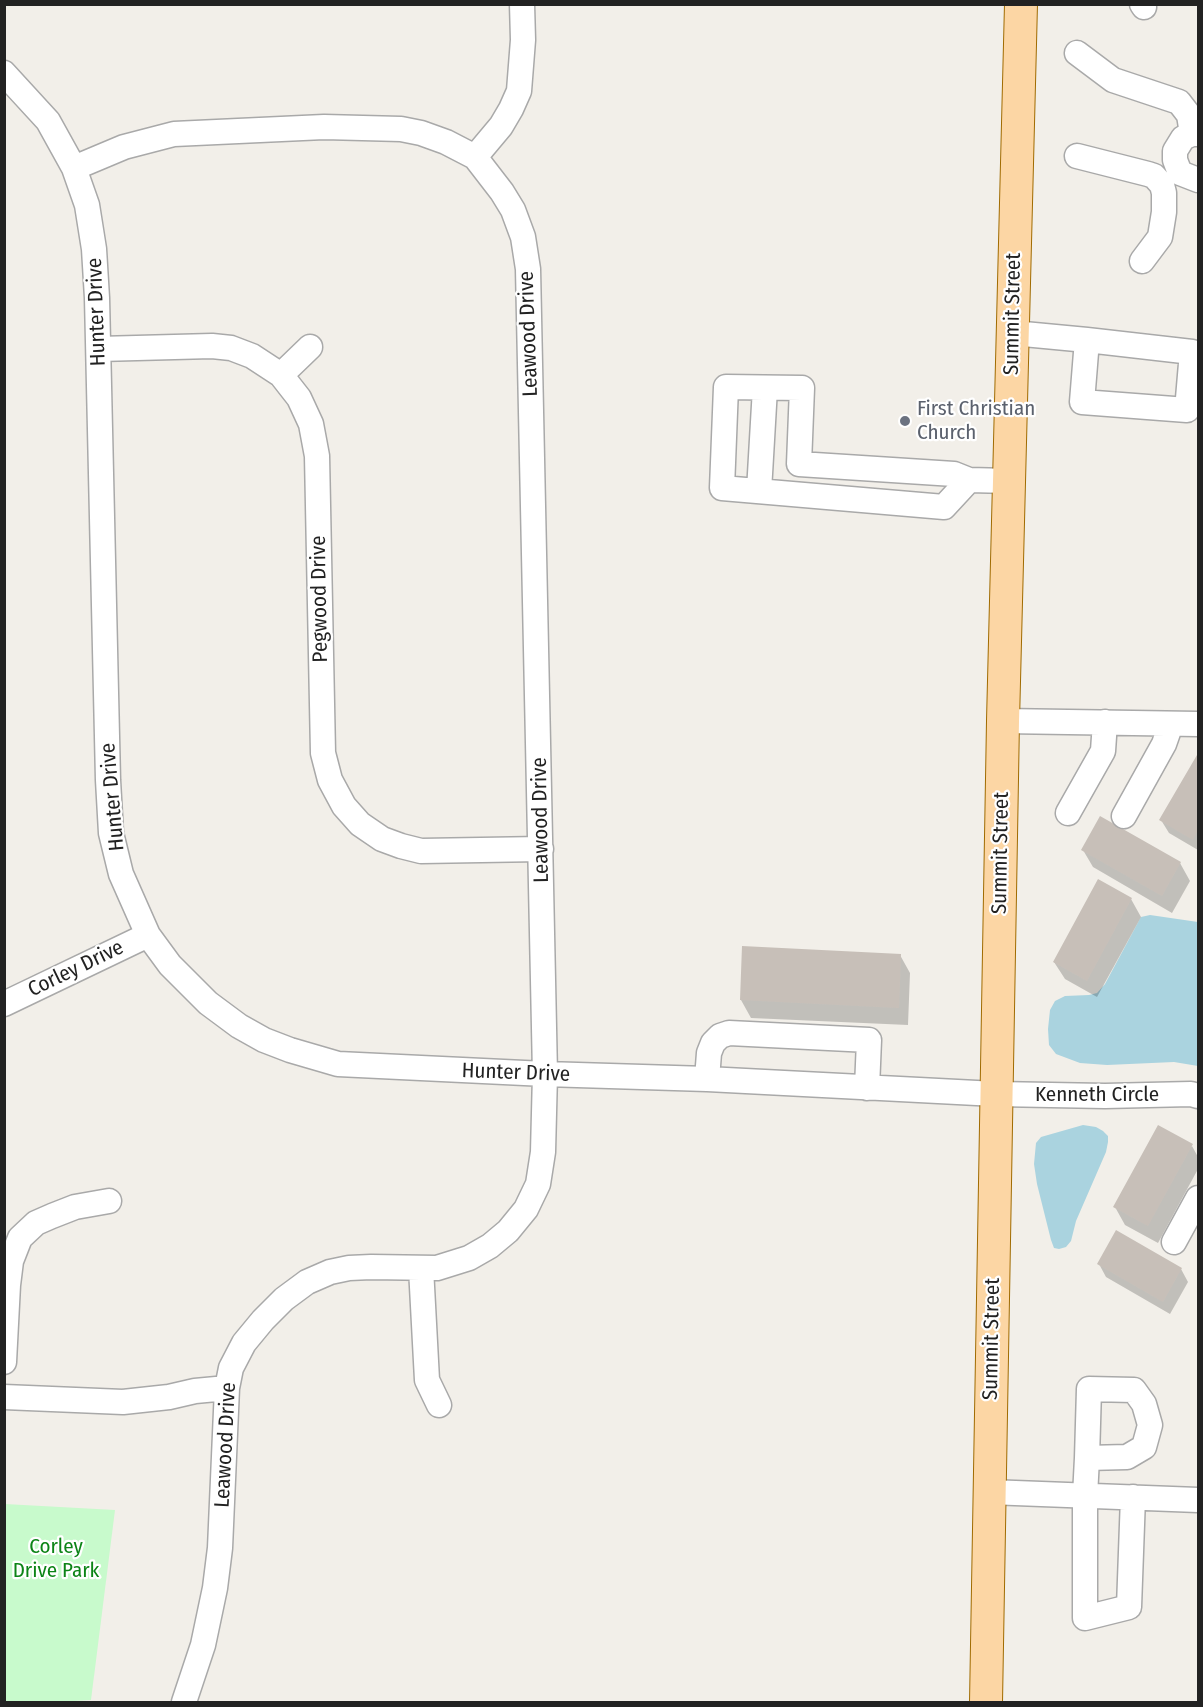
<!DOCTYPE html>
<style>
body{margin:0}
#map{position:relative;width:1203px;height:1707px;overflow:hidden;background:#f2efe9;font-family:"Fira Sans Condensed",sans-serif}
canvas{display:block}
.frame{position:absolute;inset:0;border:6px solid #222;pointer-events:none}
</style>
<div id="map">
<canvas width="1203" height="1707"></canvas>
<div class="frame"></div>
</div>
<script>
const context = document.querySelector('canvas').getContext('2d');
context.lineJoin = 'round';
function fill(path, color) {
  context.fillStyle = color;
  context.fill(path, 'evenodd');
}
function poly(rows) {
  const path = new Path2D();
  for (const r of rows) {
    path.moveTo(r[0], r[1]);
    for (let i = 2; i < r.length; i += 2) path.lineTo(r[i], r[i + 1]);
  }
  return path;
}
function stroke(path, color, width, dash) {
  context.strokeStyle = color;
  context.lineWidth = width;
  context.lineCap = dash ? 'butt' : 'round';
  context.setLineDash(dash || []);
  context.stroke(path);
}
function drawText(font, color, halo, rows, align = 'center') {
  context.font = font + ' "Fira Sans Condensed",sans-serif';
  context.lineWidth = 4.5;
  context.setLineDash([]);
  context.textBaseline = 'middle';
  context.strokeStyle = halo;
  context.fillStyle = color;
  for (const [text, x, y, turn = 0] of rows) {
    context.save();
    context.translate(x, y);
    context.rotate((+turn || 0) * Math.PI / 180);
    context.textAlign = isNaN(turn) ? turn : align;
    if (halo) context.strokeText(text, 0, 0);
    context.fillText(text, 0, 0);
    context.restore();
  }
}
fill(poly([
 [5,1504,115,1510,91,1700,57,1702,5,1702]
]), '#c8facc');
fill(poly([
 [1150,915,1198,922,1198,1066,1174,1062,1107,1065,1080,1063,1056,1054,1049,1045,1048,1029,1050,1010,1055,1001,1065,996,1089,995,1097,993,1105,984,1141,917],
 [1083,1125,1096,1127,1103,1131,1108,1136,1108,1142,1106,1152,1076,1221,1071,1241,1066,1247,1059,1249,1054,1248,1051,1240,1037,1184,1034,1164,1036,1143,1041,1137]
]), '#aad3df');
fill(poly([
 [1197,757,1198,757,1198,850,1169,833,1161,820],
 [1101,818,1180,863,1190,881,1172,913,1093,867,1083,850],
 [1131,899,1141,917,1097,997,1065,979,1054,962],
 [744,948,900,955,910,973,908,1025,751,1018,741,1000],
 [1192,1146,1198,1157,1198,1169,1158,1243,1125,1225,1115,1207],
 [1099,1264,1181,1269,1188,1282,1170,1314,1106,1277]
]), '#0003');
fill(poly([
 [1197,755,1198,756,1198,830,1193,840,1159,820],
 [1100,816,1181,862,1162,896,1081,850],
 [1098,879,1132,898,1087,981,1053,962],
 [742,946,901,954,899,1008,740,1000],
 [1158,1125,1193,1144,1148,1226,1113,1207],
 [1116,1230,1182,1268,1163,1302,1097,1264]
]), '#c7bfb8');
const minor = poly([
 [1142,4,1144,7],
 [1077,53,1113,80,1179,102,1189,115,1192,134],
 [4,73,48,121,74,168,87,205,94,249,97,298,108,780,111,833,121,874,148,935,170,965,208,1003,239,1026,264,1040,290,1050,338,1064,545,1074,707,1079,996,1094,1105,1096,1191,1094,1198,1096],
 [1198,134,1192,134,1183,138,1175,151,1175,160,1180,173,1198,180],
 [1077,156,1148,174,1154,176,1162,185,1164,193,1164,212,1160,237,1142,261],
 [475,157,501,126,511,109,519,91,523,40,522,4],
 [74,168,124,147,174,134,324,127,401,129,421,133,446,142,475,157,502,192,513,210,523,237,528,269,545,1074,543,1152,538,1184,526,1209,508,1231,490,1246,469,1258,437,1268,371,1267,349,1268,330,1272,307,1282,284,1299,263,1320,244,1343,231,1368,227,1388,220,1548,215,1588,203,1645,184,1702],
 [1013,333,1087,340,1192,352,1187,410,1082,402,1087,340],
 [99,349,212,346,231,348,252,356,281,375,299,398,311,424,317,456,323,753,330,780,344,806,360,824,382,839,401,846,421,851,541,849],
 [281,375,310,347],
 [969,480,954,474,799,464,802,388,726,387,722,488,944,507,969,480,1009,481],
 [759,491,765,388],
 [1003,721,1198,724],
 [1068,813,1103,751,1105,722],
 [1124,816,1164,744,1171,724],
 [4,1004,148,935],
 [707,1079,709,1053,713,1043,720,1036,729,1033,869,1040,867,1088],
 [1174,1242,1198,1198],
 [421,1268,427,1380,439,1405],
 [4,1362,8,1285,11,1261,20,1238,36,1223,52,1216,75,1207,109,1201],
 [4,1397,123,1402,169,1397,195,1391,227,1388],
 [1087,1458,1127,1457,1144,1447,1150,1425,1144,1404,1134,1390,1089,1389,1087,1458,1085,1496,1085,1618,1129,1607,1133,1497],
 [989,1492,1198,1500]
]);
const major = poly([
 [986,1702,1003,721,1021,4]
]);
stroke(minor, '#a9a9a9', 27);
stroke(major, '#a06b00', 34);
stroke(minor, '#fff', 24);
stroke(major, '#fcd6a4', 32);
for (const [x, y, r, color] of [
 [905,421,6,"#6b7280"]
]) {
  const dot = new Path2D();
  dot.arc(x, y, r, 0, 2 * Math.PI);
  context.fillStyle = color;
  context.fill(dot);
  stroke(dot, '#fff', 2);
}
drawText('21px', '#222', '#fff', [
 ["Hunter Drive",97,312,-92],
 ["Summit Street",1013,314,-89],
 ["Leawood Drive",529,334,-92],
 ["Pegwood Drive",320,599,-91],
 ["Hunter Drive",113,797,-95],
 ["Leawood Drive",541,820,-91],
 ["Summit Street",1001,853,-89],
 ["Corley Drive",76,969,-26],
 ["Hunter Drive",516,1073,2],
 ["Kenneth Circle",1097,1095],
 ["Summit Street",992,1339,-89],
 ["Leawood Drive",226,1445,-87]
]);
drawText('21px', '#5b616d', '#fff', [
 ["First Christian",917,409],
 ["Church",917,433]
], 'left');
drawText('21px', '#0c8416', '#fff', [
 ["Corley",56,1547],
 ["Drive Park",56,1571]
]);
</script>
